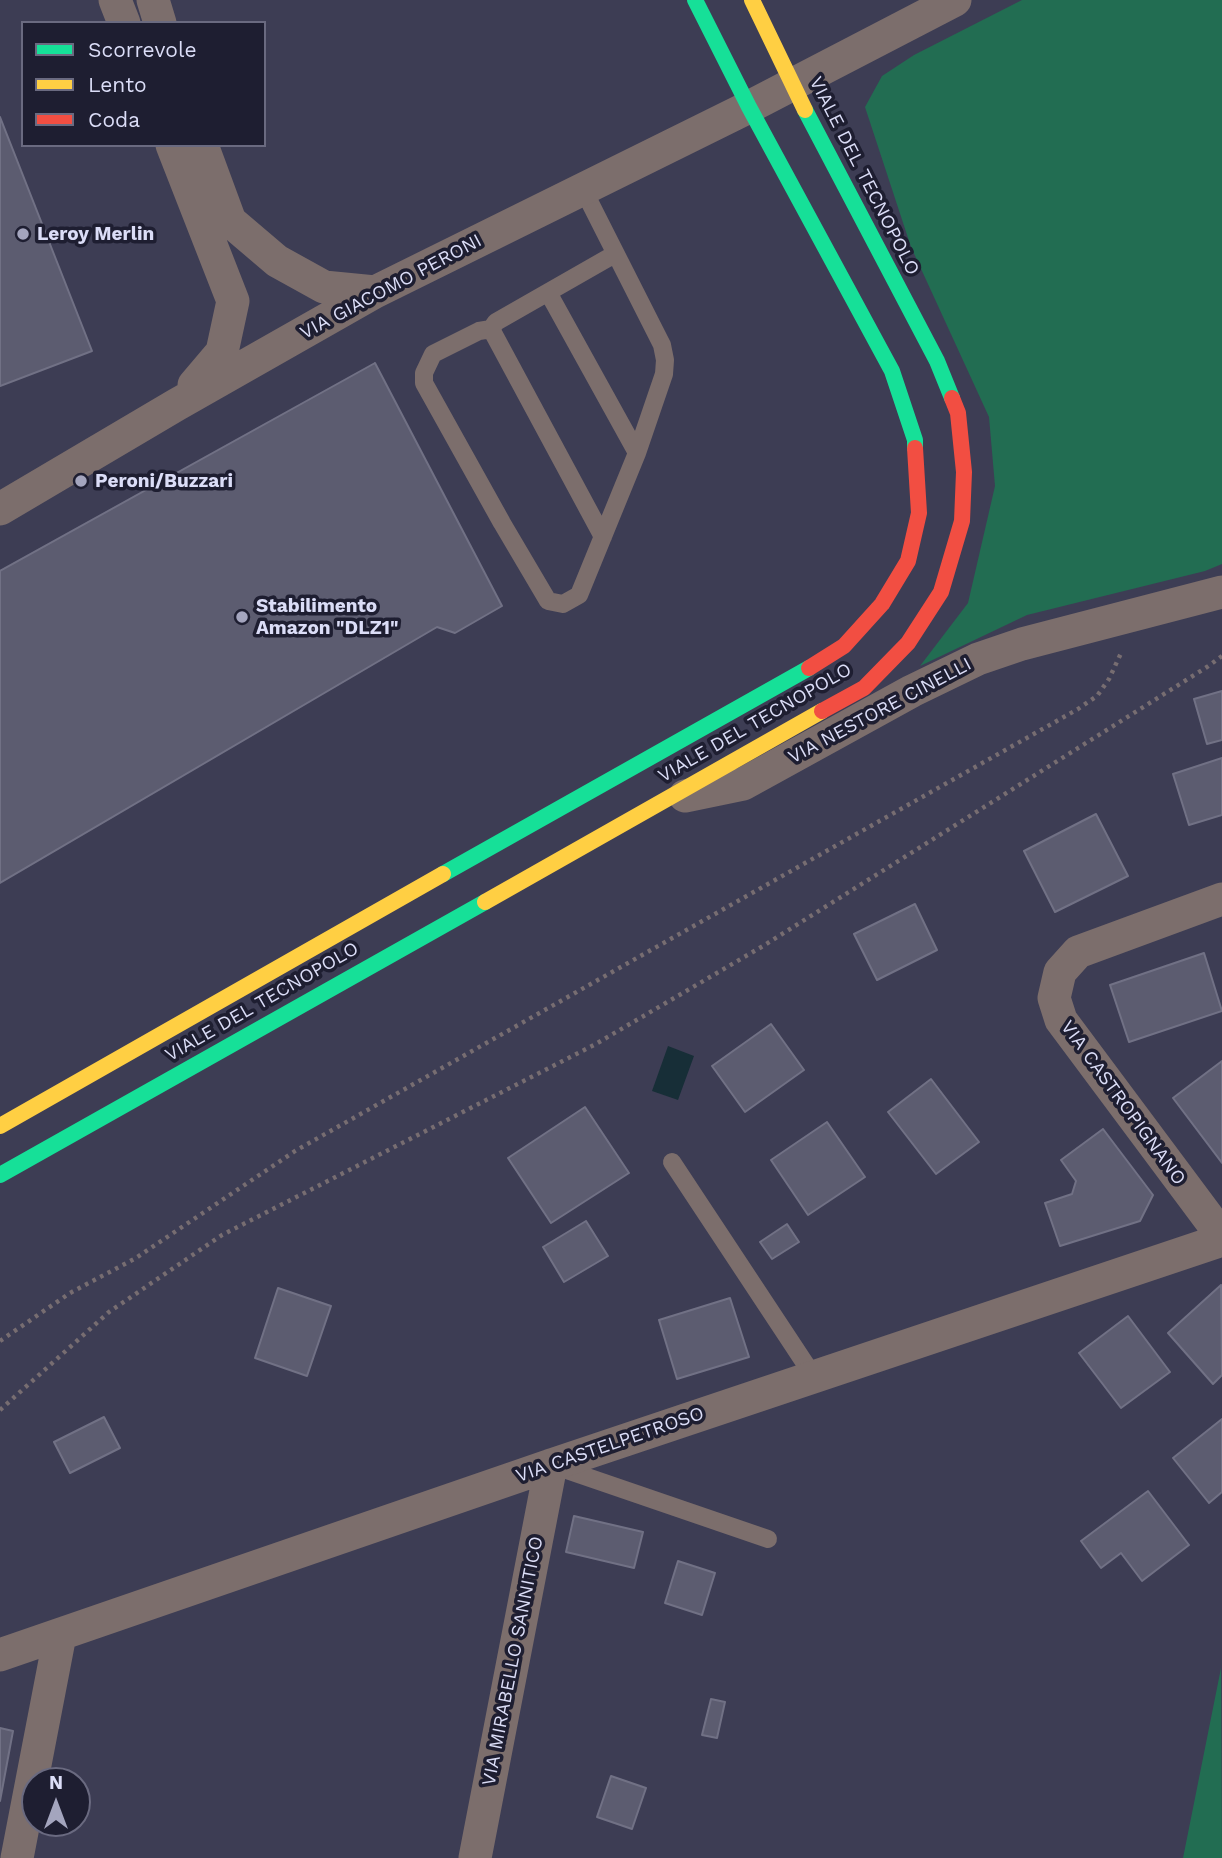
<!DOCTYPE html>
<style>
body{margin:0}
#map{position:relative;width:1222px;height:1858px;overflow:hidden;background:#3d3d54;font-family:"Work Sans",sans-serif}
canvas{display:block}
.legend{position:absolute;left:21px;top:21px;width:245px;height:126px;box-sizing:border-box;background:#1e1e31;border:2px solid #6a6a80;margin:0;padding:9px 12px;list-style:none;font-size:21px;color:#dbddf7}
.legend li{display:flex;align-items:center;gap:14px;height:35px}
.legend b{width:35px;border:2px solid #6a6a80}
.north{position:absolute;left:21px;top:1767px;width:70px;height:70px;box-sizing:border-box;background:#1e1e31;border:2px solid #6a6a80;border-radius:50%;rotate:0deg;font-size:19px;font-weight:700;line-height:28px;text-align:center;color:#dbddf7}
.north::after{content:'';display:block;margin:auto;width:24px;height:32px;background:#a4a5be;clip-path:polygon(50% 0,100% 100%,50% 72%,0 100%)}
</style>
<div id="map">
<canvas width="1222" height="1858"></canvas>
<ul class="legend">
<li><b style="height:9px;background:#16e098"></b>Scorrevole</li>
<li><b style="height:9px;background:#ffcf43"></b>Lento</li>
<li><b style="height:9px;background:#f24e42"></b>Coda</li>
</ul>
<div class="north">N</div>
</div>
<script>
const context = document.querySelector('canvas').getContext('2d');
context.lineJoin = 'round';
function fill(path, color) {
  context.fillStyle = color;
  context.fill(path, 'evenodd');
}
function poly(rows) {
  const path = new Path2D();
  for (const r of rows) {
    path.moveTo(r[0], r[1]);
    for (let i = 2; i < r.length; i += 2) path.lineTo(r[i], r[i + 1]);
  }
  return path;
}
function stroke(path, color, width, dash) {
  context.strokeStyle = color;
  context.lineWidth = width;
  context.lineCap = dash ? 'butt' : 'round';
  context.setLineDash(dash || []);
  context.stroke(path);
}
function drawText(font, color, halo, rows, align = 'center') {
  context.font = font + ' "Work Sans",sans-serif';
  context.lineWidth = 7;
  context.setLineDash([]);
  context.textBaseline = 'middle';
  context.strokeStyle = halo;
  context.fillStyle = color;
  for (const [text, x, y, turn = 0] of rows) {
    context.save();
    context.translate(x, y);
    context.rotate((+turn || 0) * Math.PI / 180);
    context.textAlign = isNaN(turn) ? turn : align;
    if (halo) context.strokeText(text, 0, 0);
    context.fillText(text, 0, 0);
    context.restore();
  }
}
fill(poly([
 [1022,0,1222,0,1222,564,1205,571,1027,615,920,666,968,603,995,486,989,417,911,247,865,107,882,76,914,55],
 [1221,1668,1222,1858,1183,1858]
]), '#226d52');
fill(poly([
 [668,1046,694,1056,678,1100,652,1091]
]), '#172e37');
const building = poly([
 [0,117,92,351,0,386,0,117],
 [375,363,502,606,455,633,437,627,0,883,0,571,375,363],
 [1222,691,1222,740,1207,744,1194,699,1222,691],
 [1222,758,1222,815,1189,825,1173,774,1222,758],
 [1096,814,1128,876,1055,912,1024,851,1096,814],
 [915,904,937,950,877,980,854,934,915,904],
 [1204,953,1222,1011,1129,1042,1110,985,1204,953],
 [771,1024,804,1070,745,1112,712,1066,771,1024],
 [1222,1061,1222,1163,1173,1098,1222,1061],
 [931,1079,979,1142,936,1174,888,1112,931,1079],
 [585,1107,629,1173,551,1223,508,1158,585,1107],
 [827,1122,865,1177,808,1215,771,1160,827,1122],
 [1103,1129,1153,1195,1140,1221,1060,1246,1045,1203,1072,1194,1076,1181,1061,1160,1103,1129],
 [586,1221,608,1256,564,1282,543,1247,586,1221],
 [787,1224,799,1242,772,1259,760,1242,787,1224],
 [1221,1285,1222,1375,1213,1384,1168,1333,1221,1285],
 [278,1288,331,1306,307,1376,255,1358,278,1288],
 [730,1298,749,1357,677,1379,659,1320,730,1298],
 [1128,1316,1170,1372,1121,1408,1079,1353,1128,1316],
 [104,1417,120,1448,70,1473,54,1442,104,1417],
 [1222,1419,1222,1492,1209,1503,1173,1458,1222,1419],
 [1148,1491,1189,1545,1142,1581,1121,1553,1101,1568,1081,1541,1148,1491],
 [574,1516,643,1532,634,1568,566,1552,574,1516],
 [678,1561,715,1573,702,1615,665,1603,678,1561],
 [711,1699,725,1702,717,1738,702,1735,711,1699],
 [0,1728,13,1731,0,1801,0,1728],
 [611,1776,646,1788,632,1829,597,1817,611,1776]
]);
fill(building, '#5c5c70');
stroke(building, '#717185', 2);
stroke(poly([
 [0,1341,70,1293,136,1258,295,1151,1078,709,1097,696,1109,679,1122,651],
 [0,1410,109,1312,222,1235,594,1045,763,946,1207,667,1222,656]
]), '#776d71', 4.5, [3.5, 5]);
stroke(poly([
 [583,189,662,345,665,360,664,374,637,453,579,595,563,604,548,601,502,523,424,383,424,373,433,354,479,331,491,329,496,322,615,254],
 [549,294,637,453],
 [491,329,603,537],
 [672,1162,814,1377],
 [555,1466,768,1539]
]), '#7c6e6c', 18);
stroke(poly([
 [115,0,124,23],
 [153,0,160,23],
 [172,145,233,301,222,352,194,385],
 [202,145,230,221,277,261,324,287,375,292],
 [0,509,176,405,375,292,749,107,955,0],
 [685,796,743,784,912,691,978,659,1022,644,1222,592],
 [1222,899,1078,952,1060,972,1054,998,1061,1020,1222,1236],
 [0,1655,551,1465,1222,1240],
 [17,1858,60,1635],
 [475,1858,551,1465]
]), '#7c6e6c', 33);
stroke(poly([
 [695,0,749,107,892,371,915,440,915,448],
 [805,110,937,361,952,398],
 [443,874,809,668],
 [0,1175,485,902]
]), '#16e098', 16);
stroke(poly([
 [752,0,805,110],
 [485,902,822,711],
 [0,1126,443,874]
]), '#ffcf43', 16);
stroke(poly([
 [809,668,844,646,882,604,908,561,919,513,915,448],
 [822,711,864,688,908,643,941,592,962,521,964,472,958,413,952,398]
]), '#f24e42', 16);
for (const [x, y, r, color] of [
 [23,234,7,"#a4a5be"],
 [81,481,7,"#a4a5be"],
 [242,617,7,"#a4a5be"]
]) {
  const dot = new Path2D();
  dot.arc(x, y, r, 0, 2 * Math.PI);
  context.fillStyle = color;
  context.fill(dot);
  stroke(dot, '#1e1e31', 2.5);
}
drawText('19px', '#dbddf7', '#1e1e31', [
 ["VIALE DEL TECNOPOLO",864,176,63],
 ["VIA GIACOMO PERONI",391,287,-28],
 ["VIA NESTORE CINELLI",880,711,-28],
 ["VIALE DEL TECNOPOLO",755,723,-30],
 ["VIALE DEL TECNOPOLO",262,1002,-30],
 ["VIA CASTROPIGNANO",1123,1103,54],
 ["VIA CASTELPETROSO",610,1445,-19],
 ["VIA MIRABELLO SANNITICO",513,1661,-79]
]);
drawText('bold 19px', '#dbddf7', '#1e1e31', [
 ["Leroy Merlin",37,234],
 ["Peroni/Buzzari",95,481],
 ["Stabilimento",256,606],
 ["Amazon \"DLZ1\"",256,628]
], 'left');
</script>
